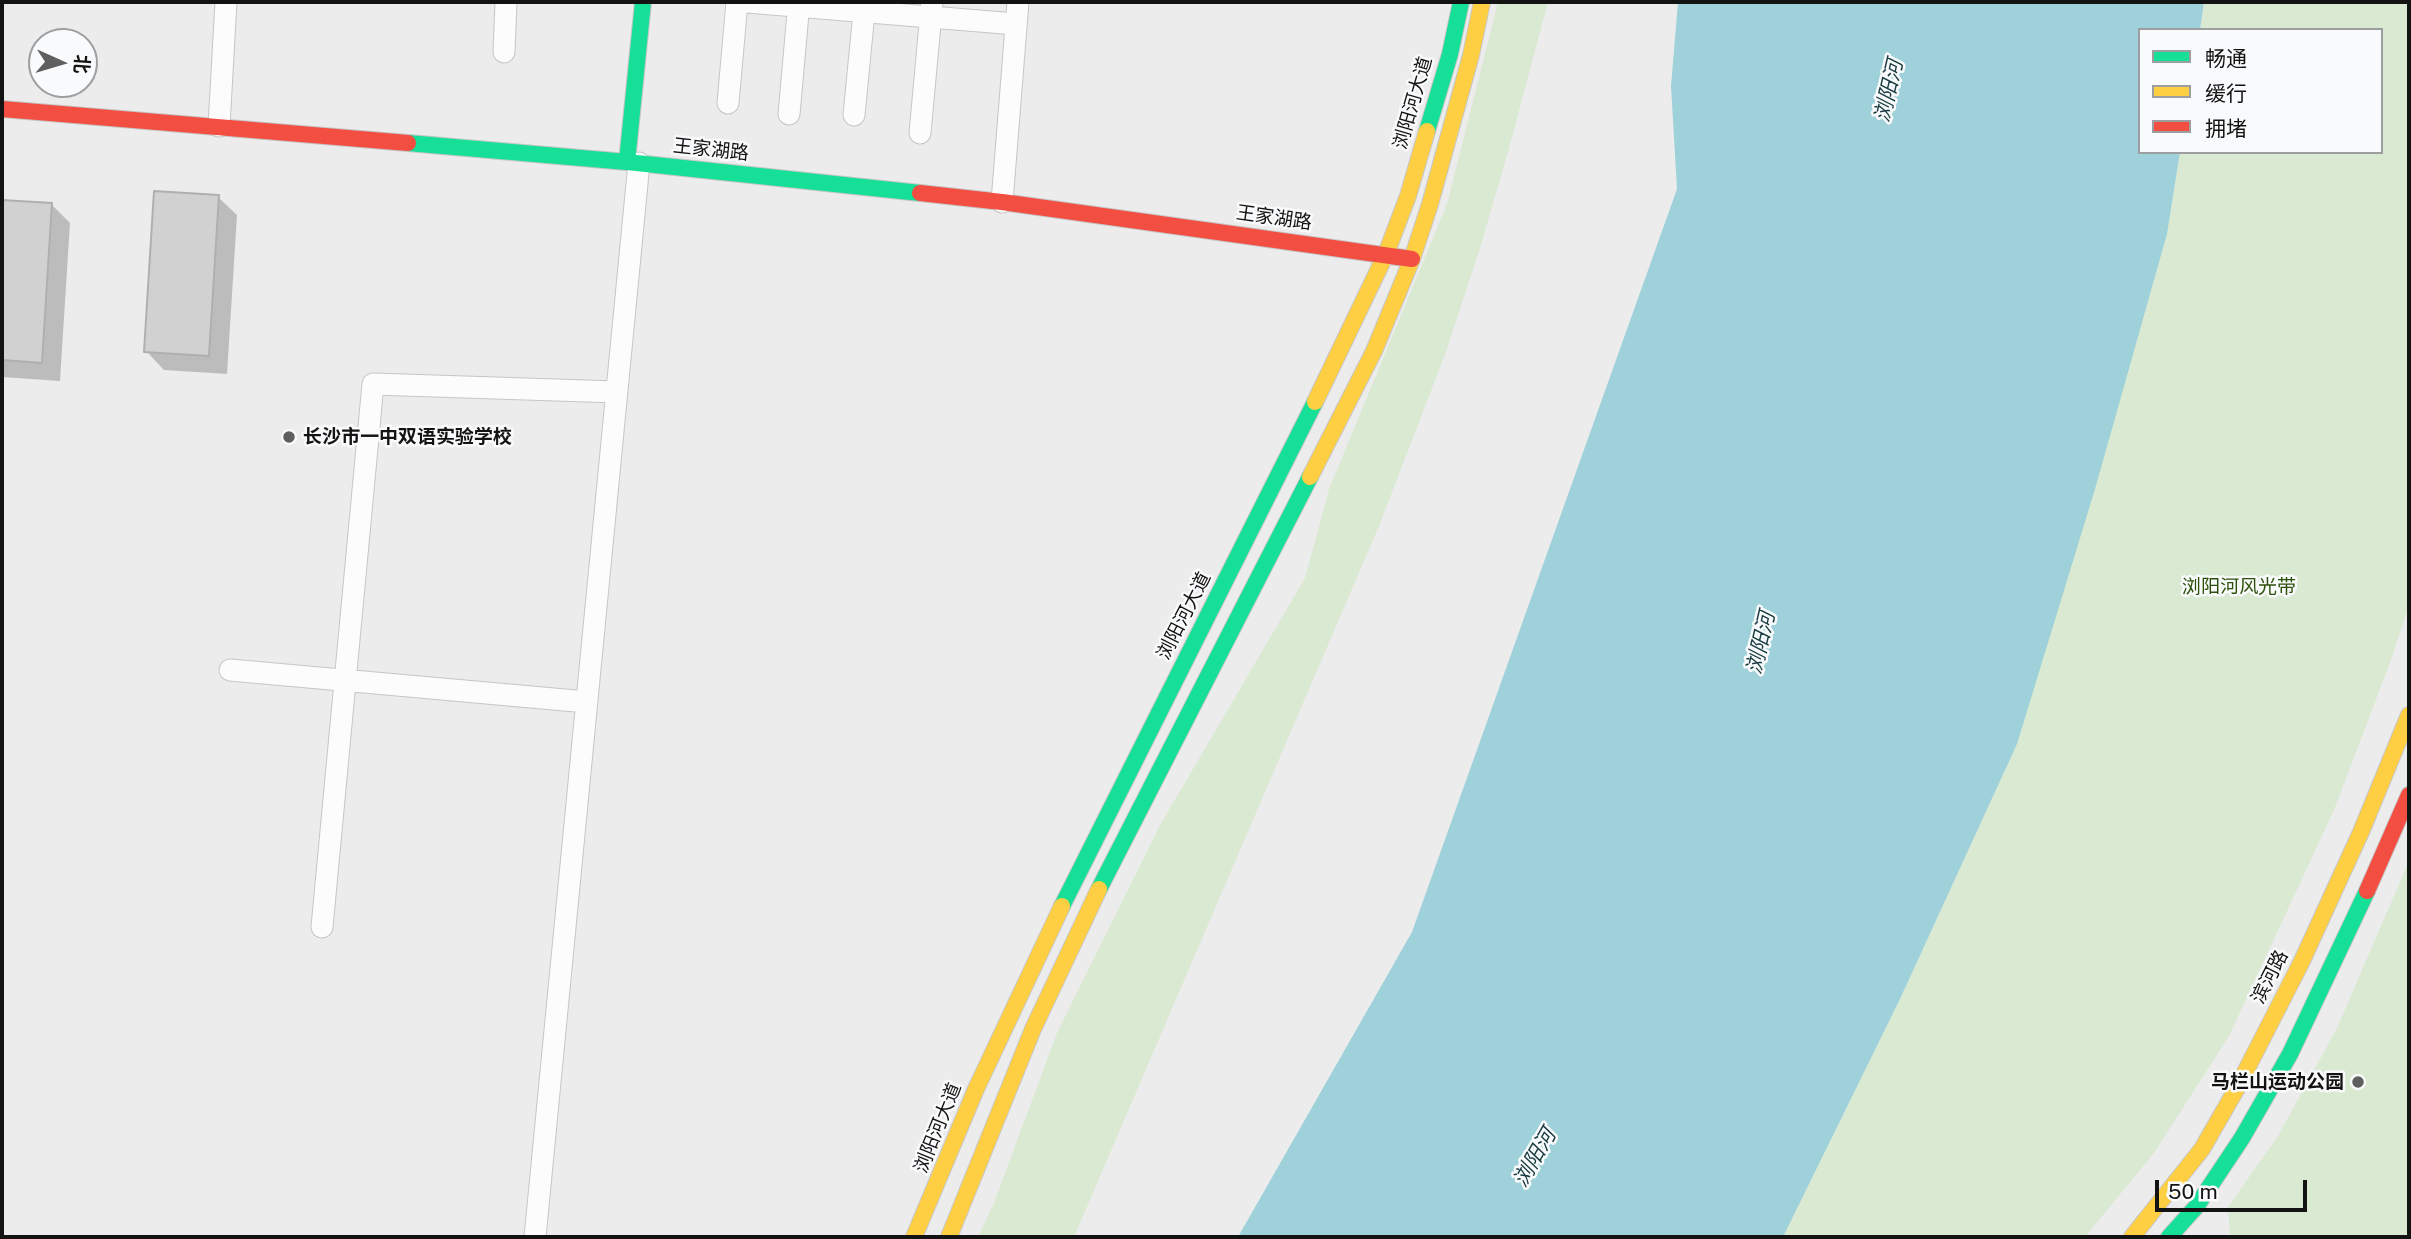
<!DOCTYPE html>
<meta charset="utf-8">
<style>
body{margin:0}
#map{position:relative;width:2411px;height:1239px;overflow:hidden;background:#ececed;font-family:"Public Sans","Noto Sans SC",sans-serif}
canvas{display:block}
.frame{position:absolute;inset:0;border:4px solid #131314;pointer-events:none}
.legend{position:absolute;left:2138px;top:28px;width:245px;height:126px;box-sizing:border-box;background:#f9fafb;border:2px solid #9d9e9f;margin:0;padding:9px 12px;list-style:none;font-size:21px;color:#131314}
.legend li{display:flex;align-items:center;gap:14px;height:35px}
.legend b{width:35px;border:2px solid #9d9e9f}
.north{position:absolute;left:28px;top:28px;width:70px;height:70px;box-sizing:border-box;background:#f9fafb;border:2px solid #9d9e9f;border-radius:50%;rotate:94deg;font-size:19px;font-weight:700;line-height:28px;text-align:center;color:#131314}
.north::after{content:'';display:block;margin:auto;width:24px;height:32px;background:#5f5f60;clip-path:polygon(50% 0,100% 100%,50% 72%,0 100%)}
.scale{position:absolute;left:2155px;top:1180px;width:152px;height:32px;box-sizing:border-box;border:4px solid #131314;border-top:0;padding-left:9px;font-size:21px;line-height:24px;white-space:nowrap;color:#131314;-webkit-text-stroke:5px #f9fafb;paint-order:stroke}
</style>
<div id="map">
<canvas width="2411" height="1239"></canvas>
<div class="frame"></div>
<ul class="legend">
<li><b style="height:9px;background:#16e098"></b>畅通</li>
<li><b style="height:9px;background:#ffcf43"></b>缓行</li>
<li><b style="height:9px;background:#f24e42"></b>拥堵</li>
</ul>
<div class="north">北</div>
<div class="scale">50 m</div>
</div>
<script>
const context = document.querySelector('canvas').getContext('2d');
context.lineJoin = 'round';
function fill(path, color) {
  context.fillStyle = color;
  context.fill(path, 'evenodd');
}
function poly(rows) {
  const path = new Path2D();
  for (const r of rows) {
    path.moveTo(r[0], r[1]);
    for (let i = 2; i < r.length; i += 2) path.lineTo(r[i], r[i + 1]);
  }
  return path;
}
function stroke(path, color, width, dash) {
  context.strokeStyle = color;
  context.lineWidth = width;
  context.lineCap = dash ? 'butt' : 'round';
  context.setLineDash(dash || []);
  context.stroke(path);
}
function drawText(font, color, halo, rows, align = 'center') {
  context.font = font + ' "Public Sans","Noto Sans SC",sans-serif';
  context.lineWidth = 5;
  context.setLineDash([]);
  context.textBaseline = 'middle';
  context.strokeStyle = halo;
  context.fillStyle = color;
  for (const [text, x, y, turn = 0] of rows) {
    context.save();
    context.translate(x, y);
    context.rotate((+turn || 0) * Math.PI / 180);
    context.textAlign = isNaN(turn) ? turn : align;
    if (halo) context.strokeText(text, 0, 0);
    context.fillText(text, 0, 0);
    context.restore();
  }
}
fill(poly([
 [1498,2,1548,2,1508,152,1480,248,1446,352,1379,526,1074,1237,978,1237,994,1203,1057,1033,1159,827,1305,578,1329,489,1447,204],
 [2204,2,2409,2,2409,605,2391,660,2334,810,2229,1036,2154,1153,2085,1237,1783,1237,1900,999,2017,744,2167,234,2180,152,2381,152,2381,30,2200,30],
 [2409,861,2409,1237,2230,1237,2228,1207,2278,1136,2337,1028]
]), '#dae9d1');
fill(poly([
 [1678,2,2204,2,2200,30,2140,30,2140,152,2180,152,2167,234,2095,489,2017,744,1900,999,1783,1237,1238,1237,1412,932,1677,189,1671,86]
]), '#9ed1d9');
fill(poly([
 [218,197,237,215,227,374,164,370,146,351],
 [2,201,51,204,70,223,60,381,2,377]
]), '#0003');
const building = poly([
 [154,191,219,195,209,356,144,352,154,191],
 [2,200,52,203,42,363,2,360,2,200]
]);
fill(building, '#d2d1d2');
stroke(building, '#afafb0', 2);
const street = poly([
 [747,2,1016,24],
 [504,52,506,2],
 [728,103,737,2],
 [789,114,799,2],
 [854,115,865,2],
 [219,126,226,2],
 [920,133,932,2],
 [1002,202,1018,2],
 [230,670,587,702],
 [322,927,373,384,617,392],
 [535,1237,639,163]
]);
const fast = poly([
 [1427,131,1450,54,1461,2],
 [408,143,627,162,920,193],
 [627,162,643,2],
 [1099,889,1310,477],
 [1062,906,1315,402],
 [2169,1237,2196,1207,2242,1138,2290,1054,2367,891]
]);
const slow = poly([
 [1315,402,1386,254,1408,196,1427,131],
 [1310,477,1374,351,1412,259,1430,204,1471,55,1482,2],
 [914,1237,976,1089,1062,906],
 [949,1237,1033,1029,1099,889],
 [2132,1237,2202,1149,2237,1088,2301,963,2361,832,2409,715]
]);
const jam = poly([
 [2,109,408,143],
 [920,193,1002,202,1412,259],
 [2367,891,2409,795]
]);
stroke(street, '#c6c6c6', 23);
stroke(fast, '#c6c6c6', 18);
stroke(slow, '#c6c6c6', 18);
stroke(jam, '#c6c6c6', 18);
stroke(street, '#fcfcfc', 21);
stroke(fast, '#16e098', 16);
stroke(slow, '#ffcf43', 16);
stroke(jam, '#f24e42', 16);
for (const [x, y, r, color] of [
 [289,437,7,"#5f5f60"],
 [2358,1082,7,"#5f5f60"]
]) {
  const dot = new Path2D();
  dot.arc(x, y, r, 0, 2 * Math.PI);
  context.fillStyle = color;
  context.fill(dot);
  stroke(dot, '#f9fafb', 2.5);
}
drawText('19px', '#131314', '#f9fafb', [
 ["浏阳河大道",1413,103,-74],
 ["王家湖路",711,150,6],
 ["王家湖路",1274,218,8],
 ["浏阳河大道",1184,616,-63],
 ["滨河路",2270,977,-63],
 ["浏阳河大道",938,1128,-68]
]);
drawText('bold 19px', '#131314', '#f9fafb', [
 ["长沙市一中双语实验学校",303,437],
 ["马栏山运动公园",2344,1082,"right"]
], 'left');
drawText('19px', '#2c5008', '#f9fafb', [
 ["浏阳河风光带",2239,587]
]);
drawText('italic 21px', '#173b40', '#f9fafb', [
 ["浏阳河",1889,91,-77],
 ["浏阳河",1761,643,-77],
 ["浏阳河",1535,1158,-60]
]);
</script>
